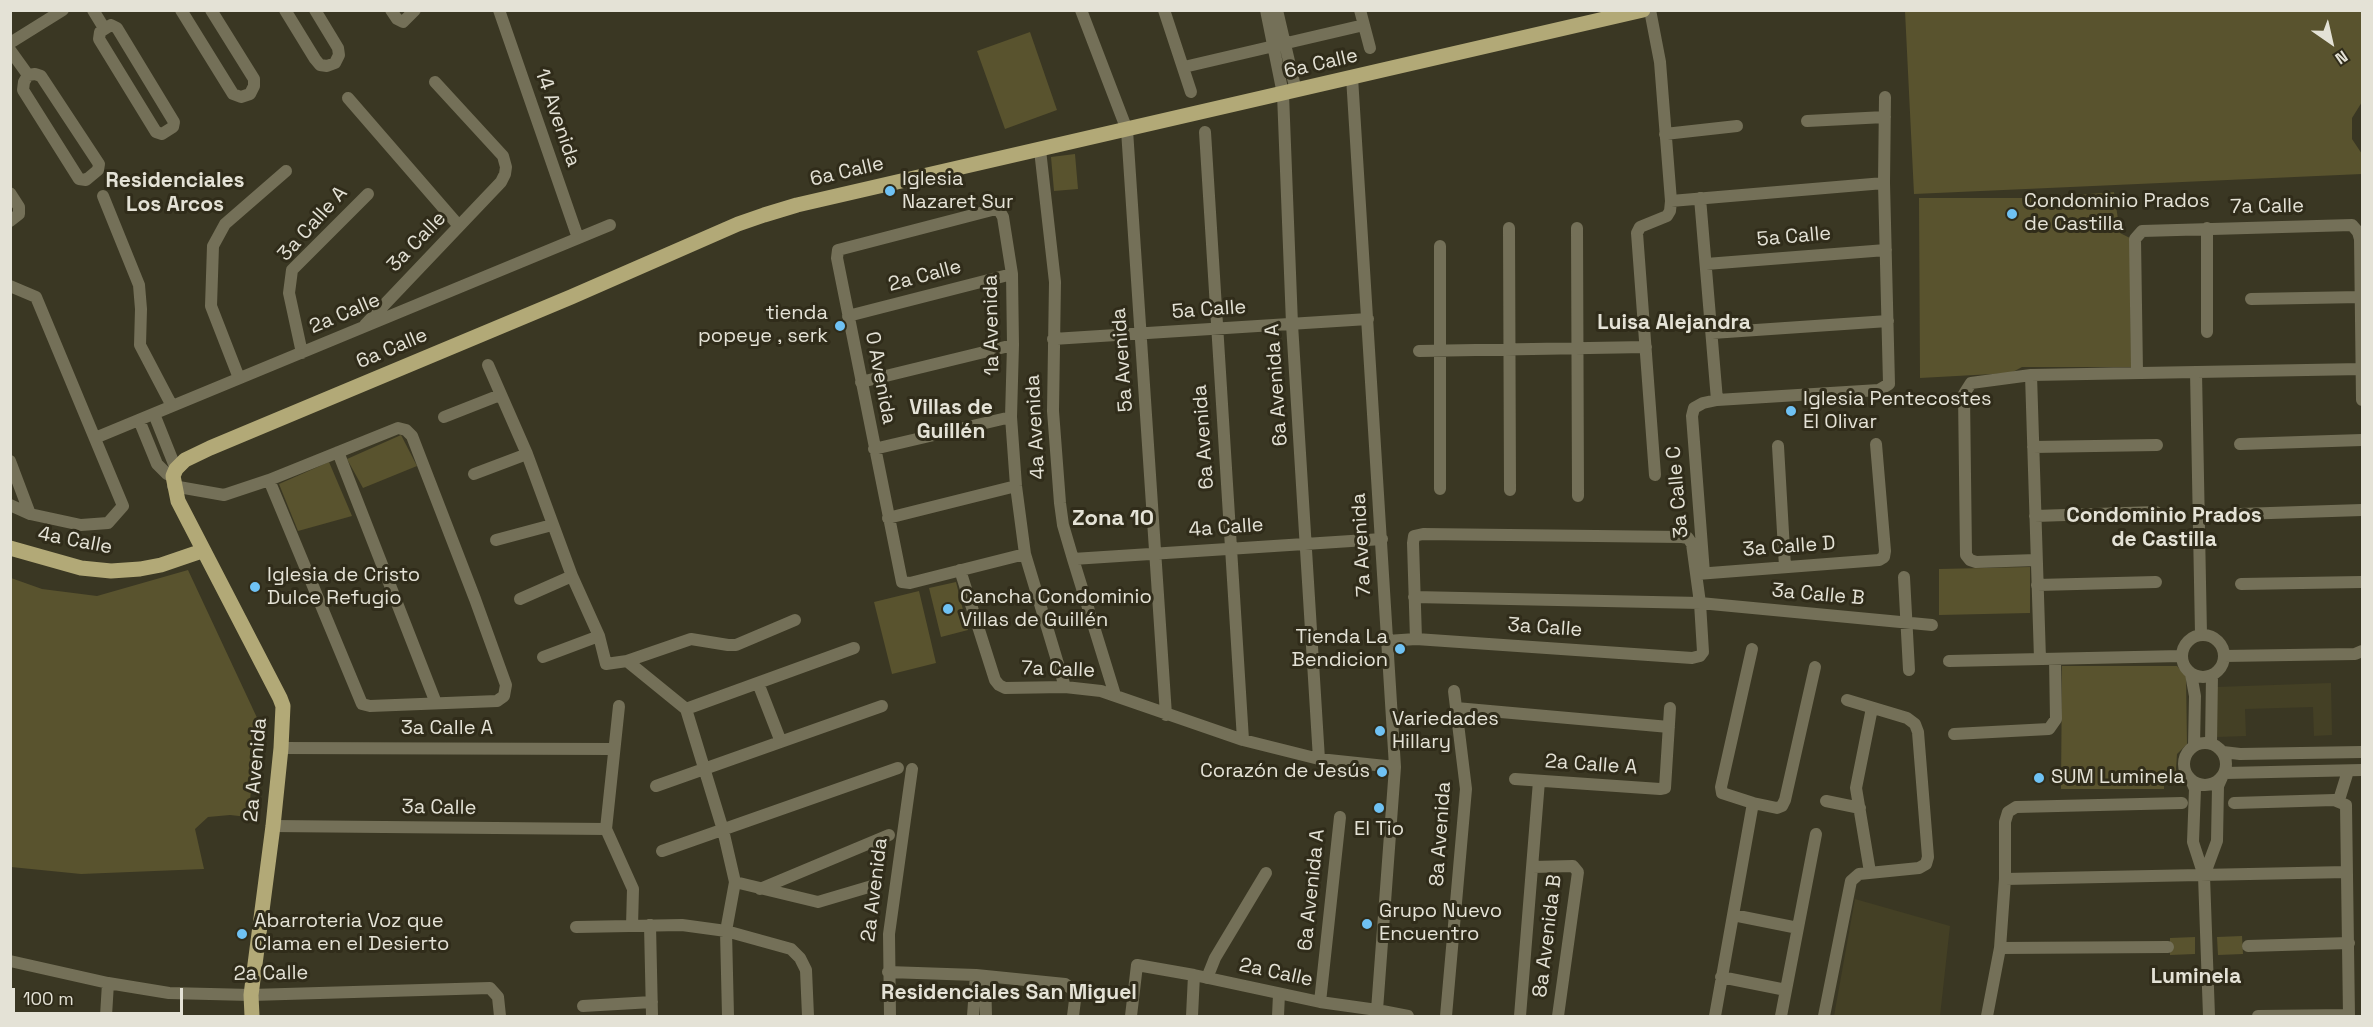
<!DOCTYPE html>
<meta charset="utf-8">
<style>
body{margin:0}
#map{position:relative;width:2373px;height:1027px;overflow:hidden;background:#3a3723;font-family:"Space Grotesk",sans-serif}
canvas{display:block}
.frame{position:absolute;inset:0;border:12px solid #e4e2d6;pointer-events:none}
.north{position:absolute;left:2301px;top:12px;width:60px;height:60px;-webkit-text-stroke:4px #302c1a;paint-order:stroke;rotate:146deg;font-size:16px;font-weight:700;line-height:24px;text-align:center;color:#e4e2d6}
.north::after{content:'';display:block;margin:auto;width:21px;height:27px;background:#e4e2d6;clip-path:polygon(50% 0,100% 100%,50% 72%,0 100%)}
.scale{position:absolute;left:12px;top:988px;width:171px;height:27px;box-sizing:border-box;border:3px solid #e4e2d6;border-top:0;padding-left:8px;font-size:18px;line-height:21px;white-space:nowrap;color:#e4e2d6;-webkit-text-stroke:4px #302c1a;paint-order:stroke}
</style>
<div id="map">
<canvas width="2373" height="1027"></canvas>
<div class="frame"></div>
<div class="north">N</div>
<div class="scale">100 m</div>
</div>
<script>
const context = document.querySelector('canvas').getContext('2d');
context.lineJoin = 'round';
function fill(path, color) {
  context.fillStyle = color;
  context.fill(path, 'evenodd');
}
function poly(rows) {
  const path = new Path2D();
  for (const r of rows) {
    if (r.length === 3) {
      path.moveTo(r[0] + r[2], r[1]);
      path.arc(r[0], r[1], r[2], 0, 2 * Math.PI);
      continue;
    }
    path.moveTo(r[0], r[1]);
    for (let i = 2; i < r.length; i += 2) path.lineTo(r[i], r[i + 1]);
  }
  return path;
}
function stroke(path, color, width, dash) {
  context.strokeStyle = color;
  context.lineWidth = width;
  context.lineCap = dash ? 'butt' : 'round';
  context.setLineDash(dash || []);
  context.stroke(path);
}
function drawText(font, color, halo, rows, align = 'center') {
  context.font = font + ' "Space Grotesk",sans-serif';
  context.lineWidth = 6;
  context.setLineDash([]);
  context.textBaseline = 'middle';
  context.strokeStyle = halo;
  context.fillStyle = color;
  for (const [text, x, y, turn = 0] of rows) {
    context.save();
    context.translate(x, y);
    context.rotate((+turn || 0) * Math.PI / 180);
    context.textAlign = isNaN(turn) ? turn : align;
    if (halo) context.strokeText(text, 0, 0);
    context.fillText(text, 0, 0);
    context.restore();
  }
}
fill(poly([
 [2331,683,2332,735,2314,736,2313,707,2245,709,2246,736,2217,737,2216,687],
 [1855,899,1950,926,1940,1016,1834,1016]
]), '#444025');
fill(poly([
 [1905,11,2361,11,2362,102,2352,118,2352,139,2362,154,2362,174,1914,194],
 [1030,32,1057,110,1005,129,977,51],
 [1075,154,1078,189,1054,191,1051,157],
 [2114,192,2120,233,2130,238,2131,367,2022,367,2011,373,1920,378,1919,198,2041,198],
 [401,435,417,466,363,488,347,459],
 [329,462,352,516,298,531,279,484],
 [2030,567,2030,613,1939,615,1939,569],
 [188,570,259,722,248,817,230,815,208,817,195,829,204,869,81,874,11,867,11,578,42,589,97,596],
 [956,582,968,630,941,637,929,588],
 [919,591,936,663,892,674,874,602],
 [2062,666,2177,666,2186,676,2187,744,2177,754,2176,769,2178,777,2164,777,2164,789,2061,789],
 [2242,936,2243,954,2218,955,2217,937],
 [2195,937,2195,954,2170,955,2170,938]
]), '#59532e');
stroke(poly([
 [93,10,104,28],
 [181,10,233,94,241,97,250,94,254,86,254,79,211,10],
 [285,10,315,59,320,65,327,66,335,63,339,55,338,48,315,10],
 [391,10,397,19,403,22,415,10],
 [499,10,578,238],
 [1081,10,1127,130,1166,715],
 [1164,10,1191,92],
 [1266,10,1283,94,1292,324,1319,759],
 [1277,10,1296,91],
 [1360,10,1370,48],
 [1650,10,1660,62,1671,201,1670,211,1667,216,1640,227,1637,233,1655,475],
 [111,25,117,28,174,122,173,127,162,134,156,132,99,39,100,32,111,25],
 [10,43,63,10],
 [10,50,28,75],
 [1184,67,1364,25],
 [35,74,41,76,99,164,98,170,86,180,79,179,23,90,24,82,28,75,35,74],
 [1352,77,1395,767,1377,1010],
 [348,98,459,226],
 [1807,121,1885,117],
 [1205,132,1243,740],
 [1665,134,1737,126],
 [1040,150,1055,282,1053,411,1060,503,1063,525,1073,559,1115,695],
 [10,193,19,207,19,214,10,221],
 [103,196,139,285,141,309,140,345,172,406],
 [1700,198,1717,400],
 [1671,201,1884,183],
 [1509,228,1510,490],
 [1577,228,1578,496],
 [1706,264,1886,250],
 [10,286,36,297,123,506,108,523,81,525,30,514,10,505],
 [2251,299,2361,297],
 [848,316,1012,274],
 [365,325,501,182,505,174,506,167,503,156,435,82],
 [2207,332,2207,228],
 [1712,333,1888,321],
 [1053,339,1368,319],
 [1419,351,1646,347],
 [302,353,289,293,292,270,368,194],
 [488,365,527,454,572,576,599,636,606,664,627,661,686,709,723,830,735,882,726,931,728,1016],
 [2137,372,2135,239,2142,231,2352,225,2358,232,2360,239,2362,400],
 [2196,372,2201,634],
 [2031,375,2040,659],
 [239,378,211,306,213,246,225,224,286,171],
 [861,382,1013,345],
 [154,414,176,469],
 [444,417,500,395],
 [139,420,157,464,167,474,173,476],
 [95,438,610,225],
 [2240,444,2362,440],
 [1778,446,1785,567],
 [2033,447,2157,445],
 [874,449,1011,417],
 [338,452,436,703],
 [10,461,30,514],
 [474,474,527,454],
 [173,486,224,495,269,480,398,428,406,430,412,436,475,599,506,685,504,696,497,701,370,706,362,704,269,480],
 [1440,489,1440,246],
 [2240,514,2362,510],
 [2035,516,2156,512],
 [888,518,1016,486],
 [496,540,552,525],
 [1025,554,910,583,902,582,837,258,838,250,992,210,999,210,1003,217,1012,274,1013,345,1011,417,1016,486,1025,554,1065,687],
 [1073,559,1382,539],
 [2036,560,1976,562,1970,560,1966,555,1964,394,1971,383,2031,375,2362,369],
 [960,570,995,680,999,685,1005,688,1065,687,1101,691,1243,740,1319,759,1395,767],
 [1704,573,1692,416,1694,408,1703,403,1717,400,1879,390,1889,384,1884,183,1885,97],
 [1697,574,1879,560,1884,557,1885,551,1876,444],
 [1904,577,1909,670],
 [2241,584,2362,582],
 [2037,585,2156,582],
 [1414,597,1700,603,1932,625],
 [520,599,572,576],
 [2203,656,21],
 [1387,641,1416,639,1692,658,1700,656,1703,652,1700,603,1692,544,1688,538,1682,537,1423,534,1414,536,1413,543,1416,639],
 [1752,649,1721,787,1722,793,1753,803,1777,808,1782,806,1785,800,1815,667],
 [2224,656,2355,654,2362,651],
 [543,657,599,636],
 [627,661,691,639,728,645,736,645,795,620],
 [1949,661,2181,656],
 [2191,674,2195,696,2194,746],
 [758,683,781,742],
 [619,706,606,829,633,889,632,926],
 [1456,708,1669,727],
 [686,709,854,648],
 [1954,734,2049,729,2056,719,2055,659],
 [2205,764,21],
 [2211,744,2212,675],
 [281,748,613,749],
 [2223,752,2240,754,2362,752],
 [2225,773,2362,770],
 [1515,779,1660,789,1665,788,1670,708],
 [2191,780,2195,789,2193,842,2204,876,2209,1016],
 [656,786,882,706],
 [2339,800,2348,771],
 [1826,801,1860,808],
 [2234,803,2334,800,2346,805,2349,1016],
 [273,826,606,829],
 [662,851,898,768],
 [1532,867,1573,866,1578,872,1558,1016],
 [1870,872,1856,788,1872,708],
 [2204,876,2217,841,2218,786,2222,777],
 [2005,879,2347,872],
 [735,882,818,902,872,886],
 [760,889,889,835],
 [1733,915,1798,928],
 [650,925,652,1016],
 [576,927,682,925,726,931,791,949,800,958,806,970,808,1016],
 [2248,946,2349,943],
 [2000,948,2168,947],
 [10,961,108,983,169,993,251,995,490,988,498,997,500,1016],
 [888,972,976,975,1065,984,1072,989,1075,1000,1073,1016],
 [985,976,986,1016],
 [1721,977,1786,990],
 [1207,978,1215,958,1266,873],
 [1320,1002,1340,817],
 [583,1006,652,1002],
 [106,1016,108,983],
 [890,1016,889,934,912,769],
 [973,1016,976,975],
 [1131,1016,1137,965,1194,975,1320,1002,1377,1010,1408,1016],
 [1192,1016,1194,975],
 [1278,1016,1279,994],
 [1446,1016,1466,789,1454,691],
 [1520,1016,1539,781],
 [1715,1016,1753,803],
 [1781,1016,1816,834],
 [1824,1016,1851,881,1859,874,1919,868,1926,864,1928,857,1918,732,1915,724,1907,718,1847,700],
 [1987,1016,2000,948,2005,879,2005,822,2008,812,2016,807,2182,803],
 [2258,1016,2349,1015]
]), '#747058', 12);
stroke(poly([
 [10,548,81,568,111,571,140,569,161,565,202,551],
 [252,1016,251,995,273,826,281,748,283,706,280,698,178,501,173,476,176,469,185,460,210,448,571,297,738,224,764,215,797,205,1643,10]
]), '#b2a977', 15);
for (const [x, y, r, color] of [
 [890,191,6,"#6fc2f4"],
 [2012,214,6,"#6fc2f4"],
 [840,326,6,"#6fc2f4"],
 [1791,411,6,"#6fc2f4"],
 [255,587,6,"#6fc2f4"],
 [948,609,6,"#6fc2f4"],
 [1400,649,6,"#6fc2f4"],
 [1380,731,6,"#6fc2f4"],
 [1382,772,6,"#6fc2f4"],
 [2039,778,6,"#6fc2f4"],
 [1379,808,6,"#6fc2f4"],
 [1367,924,6,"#6fc2f4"],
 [242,934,6,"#6fc2f4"]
]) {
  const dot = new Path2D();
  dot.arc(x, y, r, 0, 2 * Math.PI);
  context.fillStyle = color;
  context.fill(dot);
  stroke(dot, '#302c1a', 2);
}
drawText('20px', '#e4e2d6', '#302c1a', [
 ["6a Calle",1321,64,-13],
 ["14 Avenida",557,118,71],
 ["6a Calle",847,172,-13],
 ["7a Calle",2267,207,-1],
 ["3a Calle A",313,224,-48],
 ["5a Calle",1794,237,-5],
 ["3a Calle",417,242,-46],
 ["2a Calle",925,276,-15],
 ["5a Calle",1209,310,-4],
 ["2a Calle",345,314,-23],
 ["1a Avenida",992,325,-91],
 ["6a Calle",392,349,-23],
 ["5a Avenida",1123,360,-94],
 ["0 Avenida",880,378,79],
 ["6a Avenida A",1277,385,-94],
 ["4a Avenida",1036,427,-93],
 ["6a Avenida",1204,437,-94],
 ["3a Calle C",1678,492,-95],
 ["4a Calle",1226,528,-4],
 ["4a Calle",75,541,11],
 ["7a Avenida",1362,545,-93],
 ["3a Calle D",1789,547,-4],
 ["3a Calle B",1818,595,5],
 ["3a Calle",1545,628,4],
 ["7a Calle",1058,670,2],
 ["3a Calle A",447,729],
 ["2a Calle A",1591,765,4],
 ["2a Avenida",256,770,-85],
 ["3a Calle",439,808,1],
 ["8a Avenida",1441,834,-86],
 ["2a Avenida",875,890,-83],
 ["6a Avenida A",1312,890,-84],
 ["8a Avenida B",1548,936,-83],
 ["2a Calle",1276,973,12],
 ["2a Calle",271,974,-1]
]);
drawText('20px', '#e4e2d6', '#302c1a', [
 ["Iglesia",902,180],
 ["Nazaret Sur",902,203],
 ["Condominio Prados",2024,202],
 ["de Castilla",2024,225],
 ["tienda",828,314,"right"],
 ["popeye , serk",828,337,"right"],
 ["Iglesia Pentecostes",1803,400],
 ["El Olivar",1803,423],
 ["Iglesia de Cristo",267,576],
 ["Dulce Refugio",267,599],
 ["Cancha Condominio",960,598],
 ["Villas de Guillén",960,621],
 ["Tienda La",1388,638,"right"],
 ["Bendicion",1388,661,"right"],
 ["Variedades",1392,720],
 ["Hillary",1392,743],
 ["Corazón de Jesús",1370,772,"right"],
 ["SUM Luminela",2051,778],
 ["El Tio",1379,830,"center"],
 ["Grupo Nuevo",1379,912],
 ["Encuentro",1379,935],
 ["Abarroteria Voz que",254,922],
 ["Clama en el Desierto",254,945]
], 'left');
drawText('bold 21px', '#e4e2d6', '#302c1a', [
 ["Residenciales",175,181],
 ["Los Arcos",175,205],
 ["Luisa Alejandra",1674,323],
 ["Villas de",951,408],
 ["Guillén",951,432],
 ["Condominio Prados",2164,516],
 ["de Castilla",2164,540],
 ["Luminela",2196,977],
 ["Residenciales San Miguel",1009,993]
]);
drawText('bold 22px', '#e4e2d6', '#302c1a', [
 ["Zona 10",1113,519]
]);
</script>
